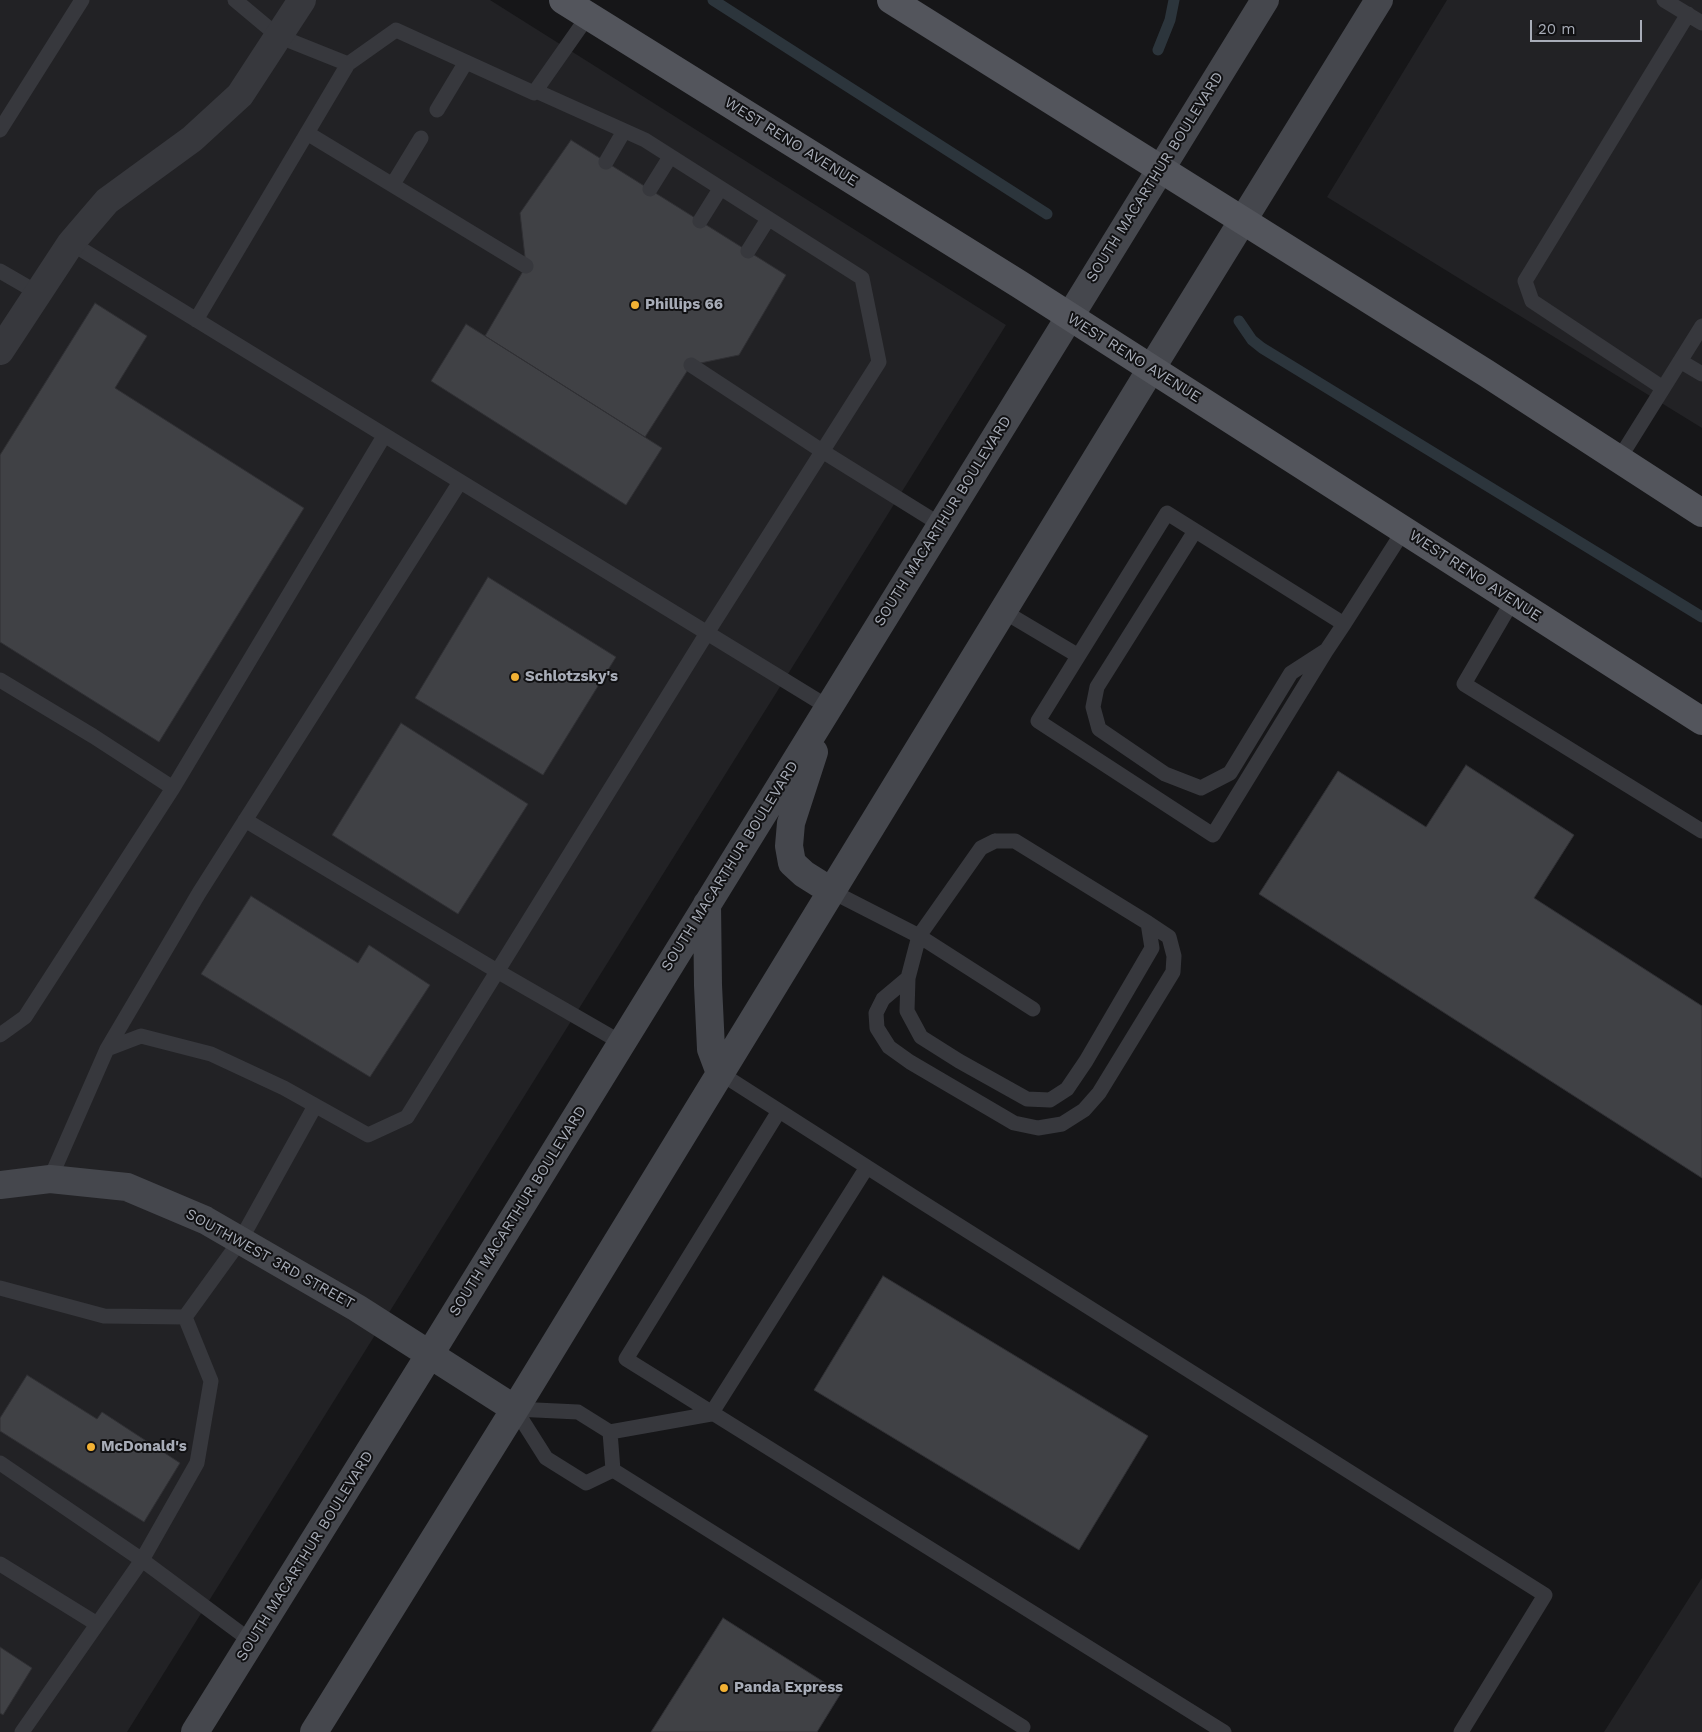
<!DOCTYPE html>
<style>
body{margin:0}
#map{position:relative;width:1702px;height:1732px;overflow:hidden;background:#161618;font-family:"Work Sans",sans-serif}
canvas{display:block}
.scale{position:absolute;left:1530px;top:20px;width:112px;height:22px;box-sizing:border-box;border:2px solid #a8adb8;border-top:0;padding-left:6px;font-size:15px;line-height:18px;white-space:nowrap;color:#a8adb8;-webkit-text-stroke:4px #111113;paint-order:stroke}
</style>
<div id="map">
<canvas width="1702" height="1732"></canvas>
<div class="scale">20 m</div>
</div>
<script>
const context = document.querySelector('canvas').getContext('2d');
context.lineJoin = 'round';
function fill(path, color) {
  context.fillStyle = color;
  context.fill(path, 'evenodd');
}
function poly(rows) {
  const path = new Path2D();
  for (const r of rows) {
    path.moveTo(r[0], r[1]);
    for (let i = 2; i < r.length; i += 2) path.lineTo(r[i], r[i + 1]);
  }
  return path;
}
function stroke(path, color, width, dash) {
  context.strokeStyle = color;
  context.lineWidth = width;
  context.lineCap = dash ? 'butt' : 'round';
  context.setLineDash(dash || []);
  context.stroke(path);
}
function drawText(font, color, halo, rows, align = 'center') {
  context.font = font + ' "Work Sans",sans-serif';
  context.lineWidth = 4;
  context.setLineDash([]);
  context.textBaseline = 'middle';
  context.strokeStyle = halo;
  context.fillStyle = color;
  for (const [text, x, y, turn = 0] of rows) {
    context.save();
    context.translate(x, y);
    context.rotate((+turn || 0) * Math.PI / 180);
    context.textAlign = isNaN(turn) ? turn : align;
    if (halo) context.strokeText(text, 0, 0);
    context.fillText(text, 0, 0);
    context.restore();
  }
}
fill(poly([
 [0,0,490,0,1006,325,127,1732,0,1732],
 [1447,0,1702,0,1702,428,1327,197],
 [1702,1578,1702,1732,1604,1732]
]), '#222225');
stroke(poly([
 [713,0,1047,214],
 [1158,50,1170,20,1174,0],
 [1239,321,1252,340,1262,348,1702,617]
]), '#2c353c', 11);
const building = poly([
 [571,140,786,275,739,355,691,365,645,437,485,336,526,266,520,213,571,140],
 [95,303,147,336,115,388,304,508,159,742,0,642,0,455,95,303],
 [466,324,662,448,626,505,431,381,466,324],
 [488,577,616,657,543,775,415,698,488,577],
 [401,723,528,804,458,914,332,835,401,723],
 [1466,765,1574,835,1534,898,1702,1006,1702,1178,1259,894,1338,771,1426,827,1466,765],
 [251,896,358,963,369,945,430,985,370,1077,201,974,251,896],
 [883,1276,1148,1436,1079,1550,814,1390,883,1276],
 [27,1375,97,1419,102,1412,180,1463,144,1522,0,1431,0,1418,27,1375],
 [723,1618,841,1693,817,1732,651,1732,723,1618],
 [0,1647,32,1668,3,1715,0,1713,0,1647]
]);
fill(building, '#404145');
stroke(building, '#303034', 1);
stroke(poly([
 [235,0,278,36,348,64,396,30,534,93,588,16],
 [1664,0,1702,23],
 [437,110,466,62],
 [0,130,82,0],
 [307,133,526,266],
 [606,162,624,131],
 [393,184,421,138],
 [650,189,670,157],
 [700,221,720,189],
 [71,243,828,707],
 [748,251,768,219],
 [0,271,38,293],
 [196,320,348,64],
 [1680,361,1702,374],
 [691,365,822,451,941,525],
 [1663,388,1532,301,1525,281,1688,14],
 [1619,459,1702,326],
 [1195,531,1097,687,1093,707,1099,729,1165,774,1201,788,1230,773,1291,673,1325,651],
 [1513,600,1464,684,1702,831],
 [1003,611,1077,655],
 [1344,624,1167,513,1038,721,1213,835,1326,651,1344,624,1404,530],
 [0,680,93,736,173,788,25,1017,0,1035],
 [173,788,384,436],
 [245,820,497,971,622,1043],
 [995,841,1015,841,1148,923,1152,948,1086,1061,1067,1089,1050,1100,1027,1099,959,1061,921,1037,907,1011,908,978,919,936,981,848,995,841],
 [831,891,919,936,1033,1009],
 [908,978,883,999,876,1013,877,1028,889,1047,910,1062,1014,1123,1038,1128,1062,1124,1084,1110,1099,1093,1173,972,1174,956,1169,937,1148,923],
 [107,1049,199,893,460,482],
 [720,1073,917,1199,1545,1595,1461,1732],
 [779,1111,626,1359,1224,1732],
 [50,1179,107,1049,141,1036,211,1054,284,1088,368,1135,407,1117,707,633,879,362,862,278,645,140,536,91],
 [0,1288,104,1316,185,1317],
 [515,1409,578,1412,610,1432,711,1414,867,1167],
 [515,1409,546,1458,586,1483,613,1470],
 [610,1432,613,1470],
 [0,1463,142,1560,22,1732],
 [613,1470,1023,1727],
 [0,1564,97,1624],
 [251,1641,142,1560,197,1463,211,1381,185,1317,240,1241,315,1106]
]), '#37383d', 15);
stroke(poly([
 [0,351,71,243,107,201,192,139,240,95,302,0]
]), '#37383d', 28);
stroke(poly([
 [814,752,791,823,789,846,792,863,804,874,831,891],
 [707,904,708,985,711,1049,720,1073],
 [0,1185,50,1179,127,1187,205,1220,357,1308,515,1409],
 [195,1732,430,1354,1265,0],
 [314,1732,515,1409,1151,369,1379,0]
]), '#45474d', 28);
stroke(poly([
 [563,0,1019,284,1702,721],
 [891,0,1486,373,1702,513]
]), '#53555c', 28);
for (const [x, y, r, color] of [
 [635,305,5,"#f2b134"],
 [515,677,5,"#f2b134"],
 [91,1447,5,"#f2b134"],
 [724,1688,5,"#f2b134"]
]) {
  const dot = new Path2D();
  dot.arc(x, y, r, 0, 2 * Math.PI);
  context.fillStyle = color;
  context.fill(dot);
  stroke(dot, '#111113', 2);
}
drawText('15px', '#a8adb8', '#111113', [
 ["WEST RENO AVENUE",791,142,32],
 ["SOUTH MACARTHUR BOULEVARD",1155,177,-58],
 ["WEST RENO AVENUE",1134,358,32],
 ["SOUTH MACARTHUR BOULEVARD",943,521,-58],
 ["WEST RENO AVENUE",1475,576,33],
 ["SOUTH MACARTHUR BOULEVARD",730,866,-58],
 ["SOUTH MACARTHUR BOULEVARD",518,1211,-58],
 ["SOUTHWEST 3RD STREET",270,1259,29],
 ["SOUTH MACARTHUR BOULEVARD",305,1556,-58]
]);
drawText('bold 15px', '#a8adb8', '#111113', [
 ["Phillips 66",645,305],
 ["Schlotzsky's",525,677],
 ["McDonald's",101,1447],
 ["Panda Express",734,1688]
], 'left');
</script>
